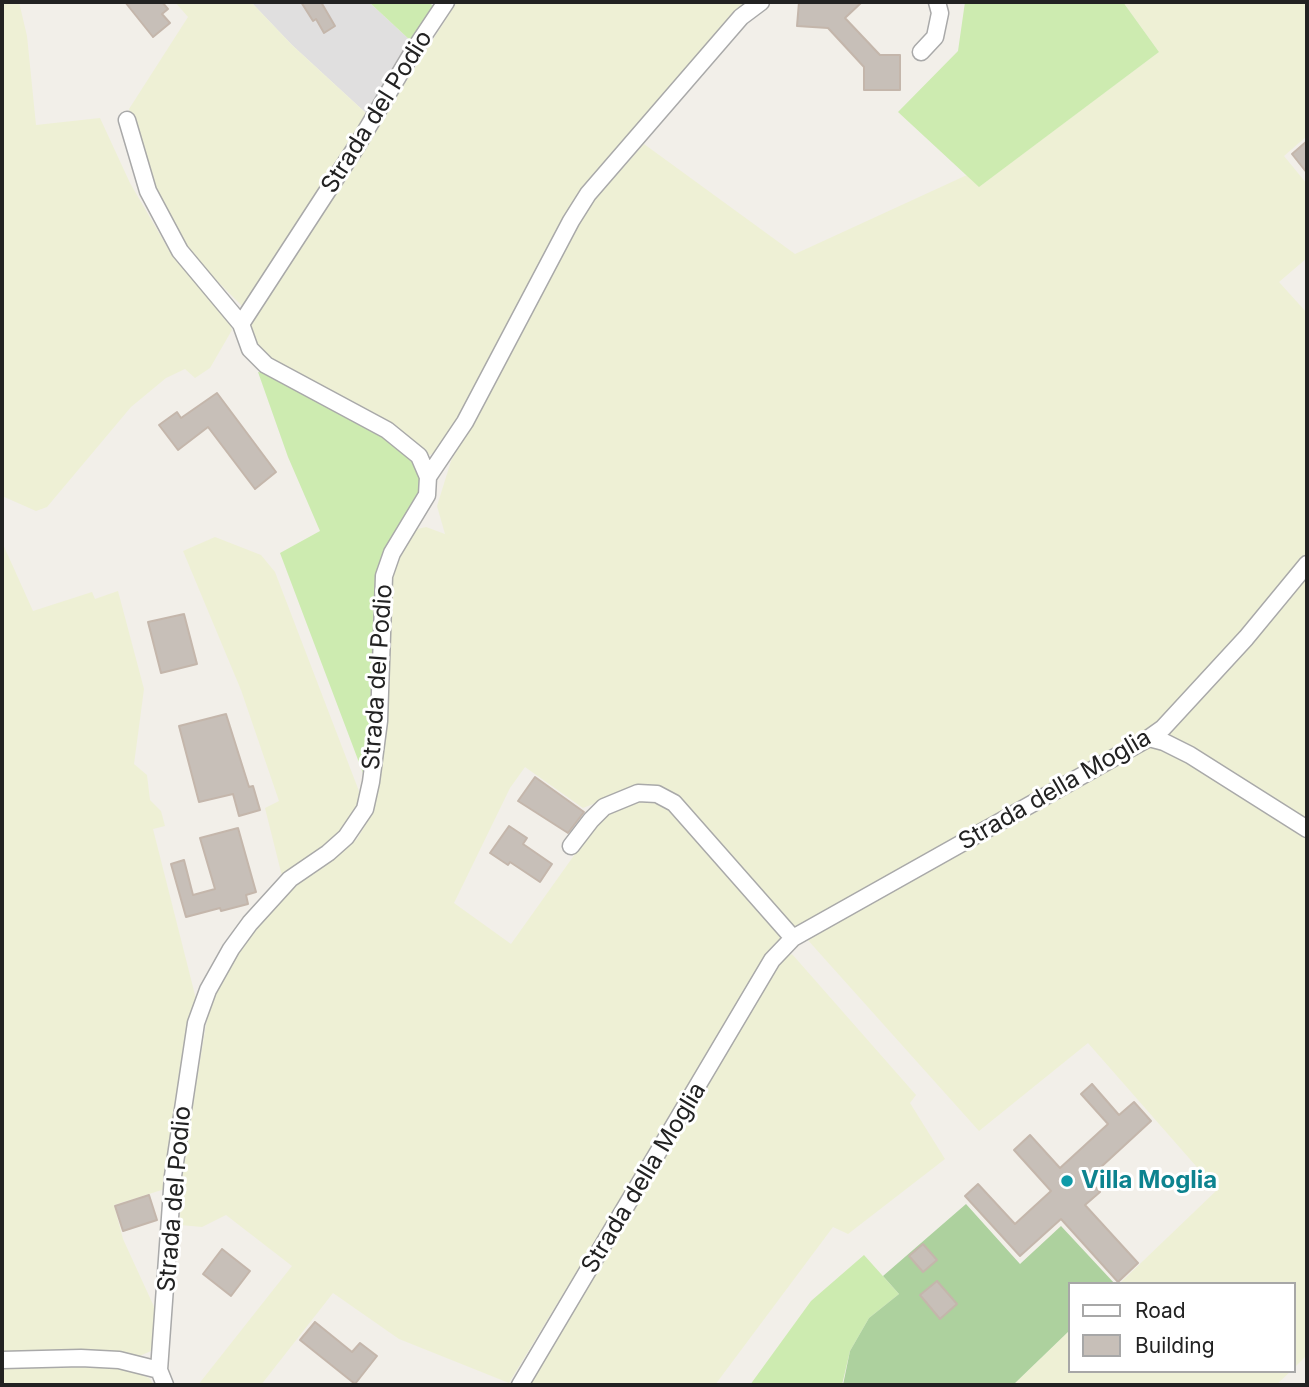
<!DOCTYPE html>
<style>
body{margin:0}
#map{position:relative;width:1309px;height:1387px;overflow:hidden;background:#f2efe9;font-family:Inter,sans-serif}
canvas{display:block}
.frame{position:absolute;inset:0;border:4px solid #222;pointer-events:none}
.legend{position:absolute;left:1068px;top:1282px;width:228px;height:91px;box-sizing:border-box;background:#fff;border:2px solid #a7a7a7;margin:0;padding:9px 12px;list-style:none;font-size:21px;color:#222}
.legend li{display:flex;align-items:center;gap:14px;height:35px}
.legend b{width:35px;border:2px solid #a7a7a7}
</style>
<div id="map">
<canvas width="1309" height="1387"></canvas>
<div class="frame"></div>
<ul class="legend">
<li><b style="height:9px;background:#fff"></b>Road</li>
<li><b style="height:19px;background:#c7bfb8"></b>Building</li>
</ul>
</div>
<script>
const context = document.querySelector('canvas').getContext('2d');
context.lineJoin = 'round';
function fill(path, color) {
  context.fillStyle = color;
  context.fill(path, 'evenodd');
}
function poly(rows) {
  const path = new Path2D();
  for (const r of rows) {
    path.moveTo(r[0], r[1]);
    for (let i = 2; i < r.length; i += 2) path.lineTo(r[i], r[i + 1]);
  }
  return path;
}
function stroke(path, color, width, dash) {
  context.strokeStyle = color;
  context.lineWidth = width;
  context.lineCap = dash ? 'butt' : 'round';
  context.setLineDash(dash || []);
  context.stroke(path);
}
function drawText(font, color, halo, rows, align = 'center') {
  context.font = font + ' Inter,sans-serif';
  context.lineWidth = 6;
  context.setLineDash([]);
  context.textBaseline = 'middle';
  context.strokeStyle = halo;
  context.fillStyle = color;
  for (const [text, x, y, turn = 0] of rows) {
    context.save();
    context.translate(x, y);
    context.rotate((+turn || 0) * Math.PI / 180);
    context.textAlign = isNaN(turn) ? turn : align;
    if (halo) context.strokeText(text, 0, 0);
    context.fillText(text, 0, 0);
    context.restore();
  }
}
fill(poly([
 [251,2,369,2,412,42,368,115,292,45]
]), '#e0dfdf');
fill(poly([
 [2,2,19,2,27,36,36,125,100,118,130,183,169,250,228,318,232,330,210,368,195,378,185,369,166,378,131,407,47,507,36,511,2,496],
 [175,2,251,2,292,45,368,115,244,308,184,248,152,188,129,109,188,17],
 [457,2,753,2,629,139,441,452,429,455,399,432,272,360,254,342,249,321,345,177],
 [1123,2,1307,2,1307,136,1284,156,1307,184,1307,258,1279,282,1307,313,1307,556,1166,717,1144,734,793,931,669,792,636,787,583,808,525,767,510,788,454,903,511,944,607,809,640,798,655,800,672,809,783,938,769,955,509,1383,399,1339,333,1293,261,1385,198,1385,292,1266,226,1215,202,1227,180,1225,181,1173,210,1001,235,958,264,917,297,884,357,839,369,819,377,792,388,721,389,597,394,567,413,530,426,527,445,534,437,506,451,461,575,228,596,198,644,144,795,254,967,175,979,186,1159,52],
 [215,537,261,555,275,572,362,799,341,835,283,880,265,808,279,801,241,690,183,551],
 [2,542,33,611,92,592,95,599,118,591,144,689,134,764,147,775,150,800,161,811,165,826,153,829,196,999,168,1188,114,1205,123,1239,156,1311,153,1350,133,1359,2,1355],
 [1307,575,1307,821,1166,737],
 [1152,746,1203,771,1307,838,1307,1355,1293,1369,1293,1284,1119,1284,1217,1190,1088,1043,979,1131,806,938],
 [792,954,916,1095,910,1103,945,1159,848,1234,833,1227,715,1385,526,1385,782,960],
 [1069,1331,1069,1371,1291,1371,1276,1385,1013,1385],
 [83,1364,127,1369,149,1378,154,1385,2,1385,2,1367]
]), '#eef0d5');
fill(poly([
 [369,2,428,2,435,7,412,42],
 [965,2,1123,2,1159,52,979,187,898,112,958,51],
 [258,372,270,374,404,448,422,469,423,484,416,502,391,541,370,772,363,773,280,553,320,531,288,457],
 [864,1255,899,1294,869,1318,850,1351,842,1385,750,1385,811,1301]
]), '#cdebb0');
fill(poly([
 [966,1204,1020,1264,1061,1226,1115,1284,1069,1284,1069,1331,1013,1385,843,1385,850,1351,869,1318,899,1294,883,1276]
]), '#add19e');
const building = poly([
 [125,2,162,2,168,9,162,14,170,23,153,37,125,2],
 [301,2,321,2,335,26,324,33,316,19,313,21,301,2],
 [799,2,862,2,845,18,880,55,900,55,900,90,864,90,864,67,828,28,797,26,799,2],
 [1307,141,1307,173,1292,154,1307,141],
 [217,393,276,472,255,489,208,427,178,450,159,425,177,412,181,418,217,393],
 [184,614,197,664,161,673,148,622,184,614],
 [226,714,249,787,253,786,260,810,239,816,233,794,199,802,179,726,226,714],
 [535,777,584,812,568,833,518,801,535,777],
 [509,826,527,838,523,844,552,864,540,882,510,862,508,865,490,853,509,826],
 [238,828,256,892,246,895,248,904,221,911,220,908,186,917,171,864,184,860,193,895,215,889,200,838,238,828],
 [1092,1084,1119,1115,1134,1102,1151,1121,1088,1179,1100,1192,1085,1205,1138,1263,1118,1282,1061,1219,1020,1256,965,1196,978,1184,1015,1224,1051,1191,1014,1150,1030,1135,1060,1168,1108,1124,1081,1094,1092,1084],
 [149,1195,157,1220,123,1231,115,1206,149,1195],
 [923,1244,937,1260,923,1272,909,1256,923,1244],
 [222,1249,250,1271,231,1296,203,1274,222,1249],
 [937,1281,957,1304,940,1319,920,1295,937,1281],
 [315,1322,352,1352,360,1343,377,1356,355,1384,300,1340,315,1322]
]);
fill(building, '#c7bfb8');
stroke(building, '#c4b6ab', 2);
const minor = poly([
 [921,52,935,37,940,13,937,2],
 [127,120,148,191,180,251,241,324],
 [428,477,465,422,571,221,588,194,741,17,761,2],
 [1149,738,1164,742,1190,755,1307,829],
 [571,846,591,820,604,807,638,793,657,794,674,803,793,938],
 [2,1360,81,1358,119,1360,159,1370],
 [165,1385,159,1370,173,1176,196,1023,208,990,231,949,250,923,290,879,328,853,346,837,365,809,371,782,379,721,384,576,392,553,427,495,428,477,419,456,387,430,266,365,250,349,241,324,358,144,412,53,446,2],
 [520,1385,772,960,793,938,1149,738,1163,728,1246,638,1307,564]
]);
stroke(minor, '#a9a9a9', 19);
stroke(minor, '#fff', 16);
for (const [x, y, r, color] of [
 [1067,1181,7,"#0f9aa8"]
]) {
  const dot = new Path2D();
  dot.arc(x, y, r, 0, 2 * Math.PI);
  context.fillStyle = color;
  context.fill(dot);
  stroke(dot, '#fff', 2.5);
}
drawText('24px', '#222', '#fff', [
 ["Strada del Podio",377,112,-58],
 ["Strada del Podio",378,677,-86],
 ["Strada della Moglia",1055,790,-30],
 ["Strada della Moglia",644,1178,-59],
 ["Strada del Podio",175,1199,-85]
]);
drawText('bold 24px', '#0d838f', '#fff', [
 ["Villa Moglia",1081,1181]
], 'left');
</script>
